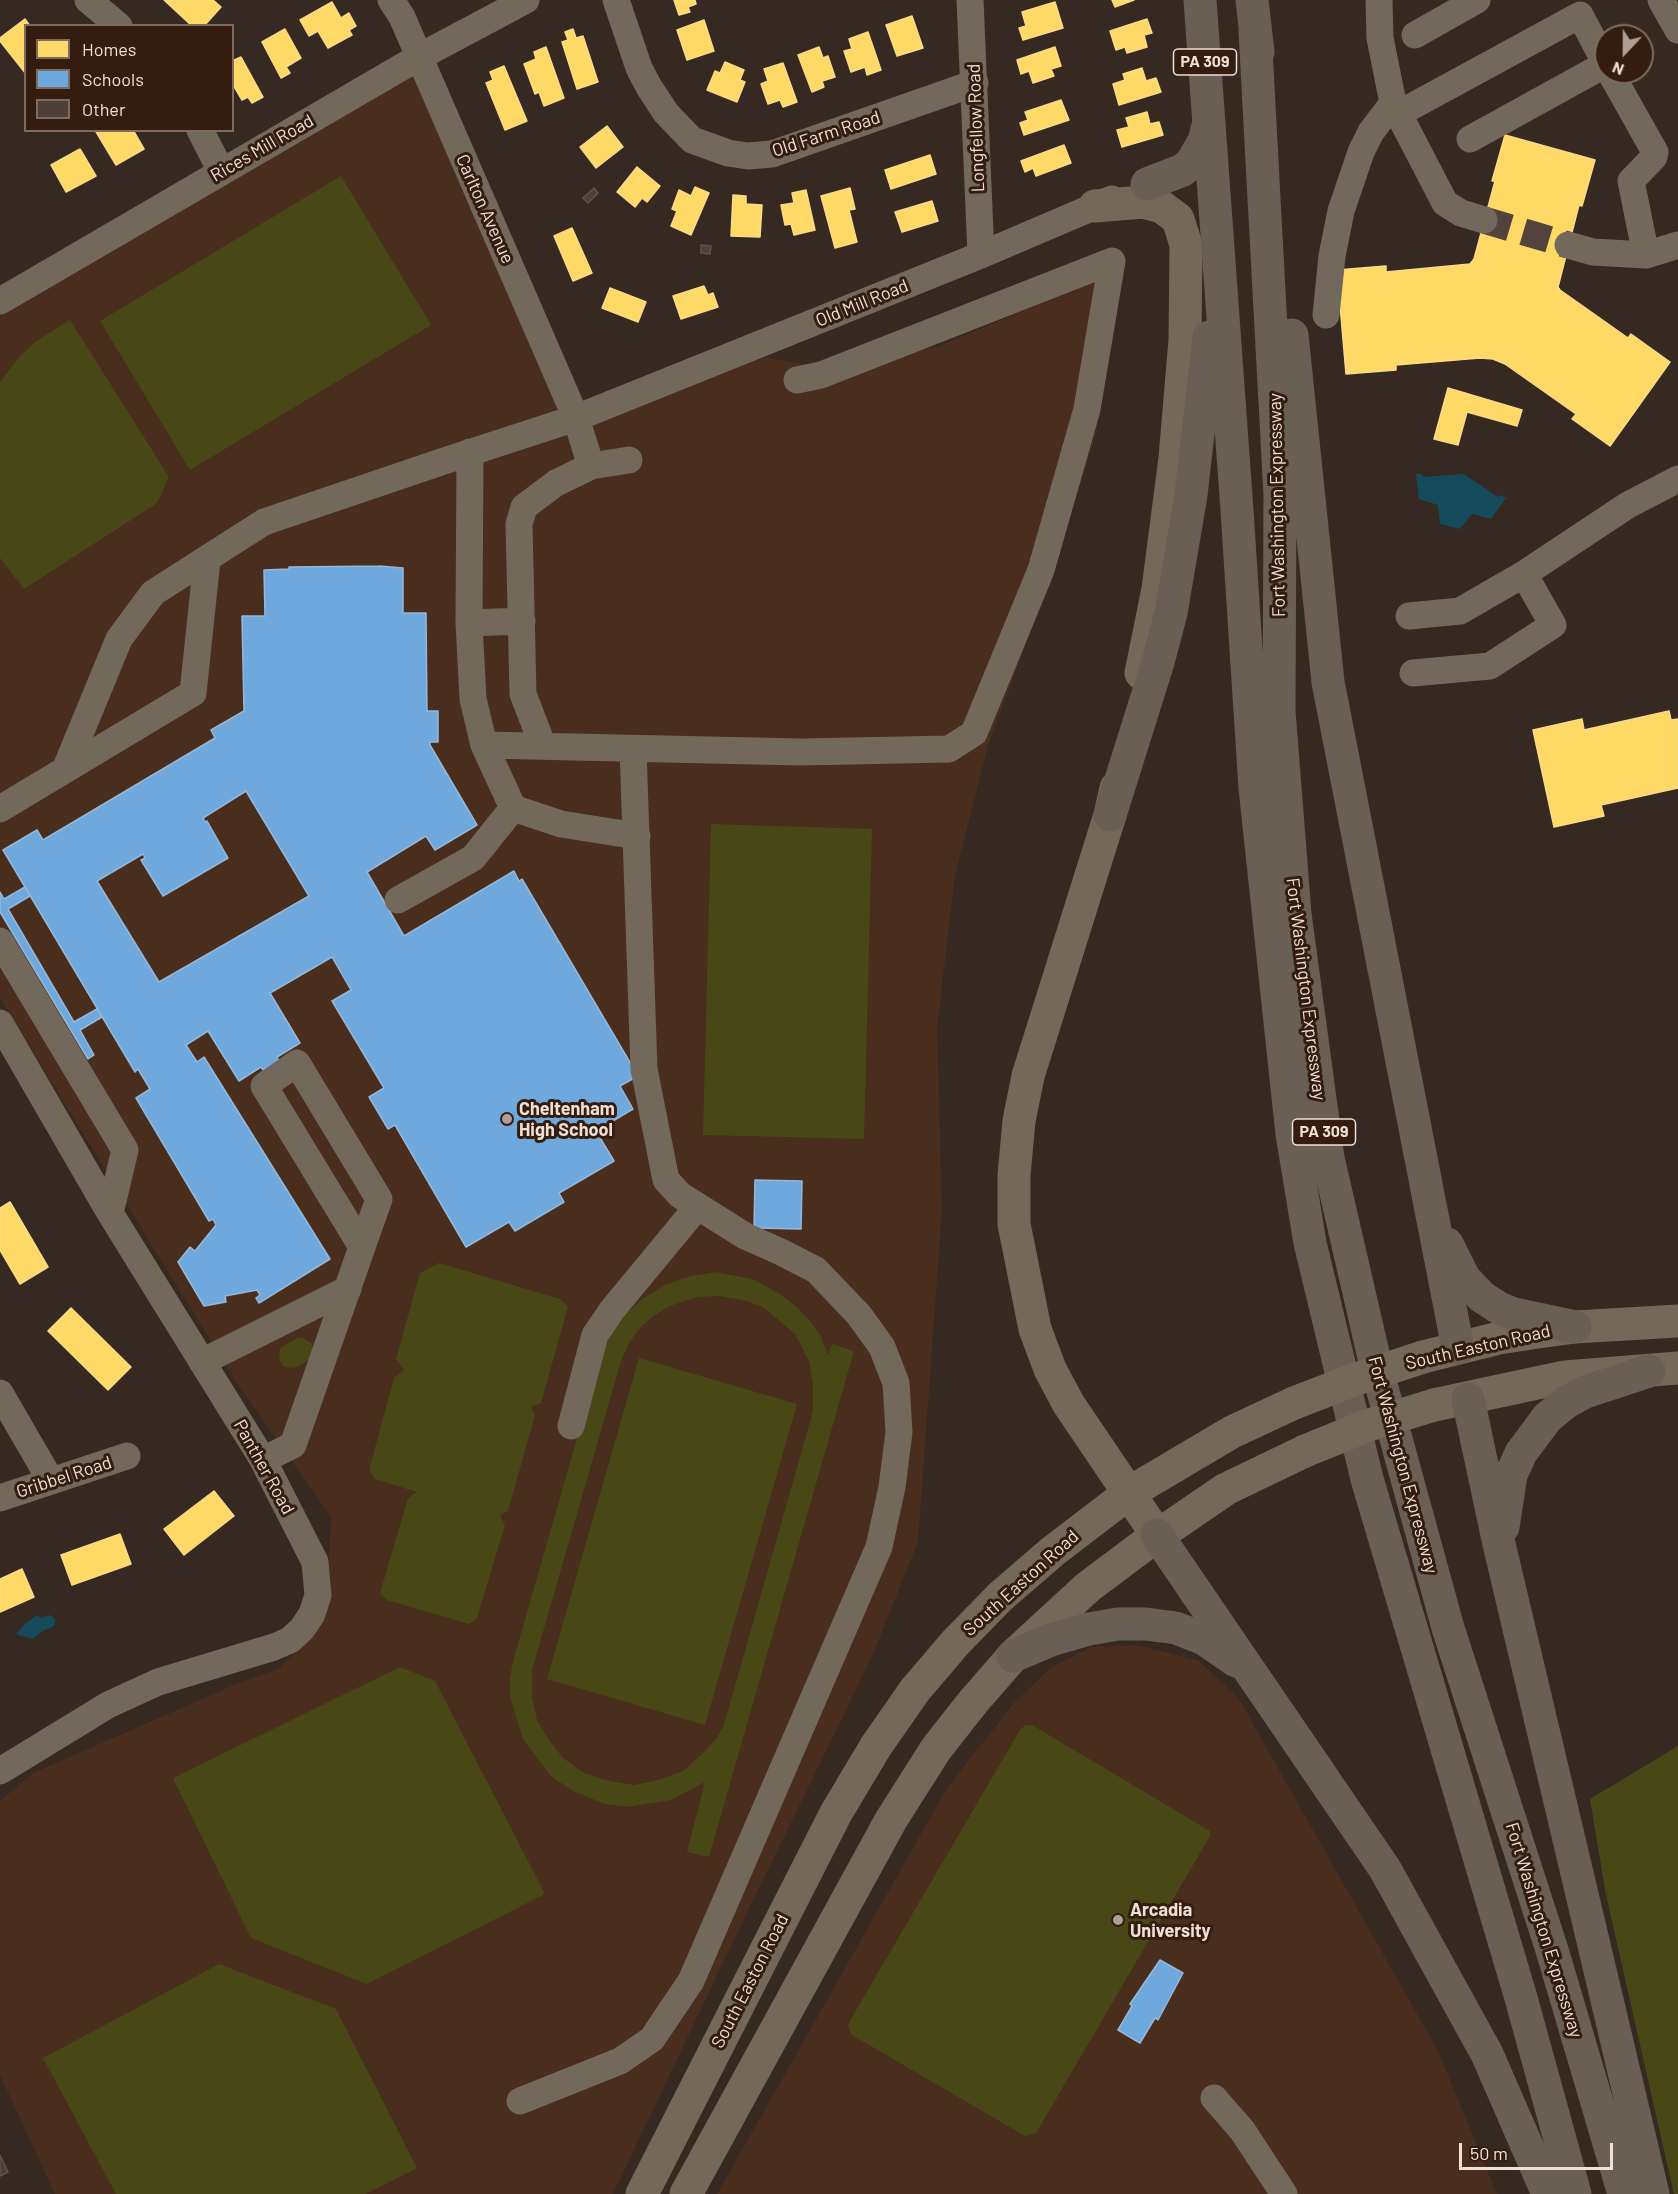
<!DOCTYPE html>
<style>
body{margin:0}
#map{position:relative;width:1678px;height:2194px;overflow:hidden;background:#362921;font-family:Barlow,sans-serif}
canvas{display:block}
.legend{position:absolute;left:24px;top:24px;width:210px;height:108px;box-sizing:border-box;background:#341d0f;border:2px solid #7f6b5f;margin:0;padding:8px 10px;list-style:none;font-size:18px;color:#efdfd6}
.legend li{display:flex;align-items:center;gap:12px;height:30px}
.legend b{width:30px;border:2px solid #7f6b5f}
.north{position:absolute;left:1594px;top:24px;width:60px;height:60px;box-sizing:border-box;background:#341d0f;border:2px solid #7f6b5f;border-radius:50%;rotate:202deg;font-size:16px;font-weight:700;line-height:24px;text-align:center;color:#efdfd6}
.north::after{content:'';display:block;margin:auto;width:21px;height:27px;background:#ae9f97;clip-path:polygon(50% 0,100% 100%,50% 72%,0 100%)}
.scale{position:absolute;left:1459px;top:2143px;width:154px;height:27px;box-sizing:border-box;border:3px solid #efdfd6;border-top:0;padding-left:8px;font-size:18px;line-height:21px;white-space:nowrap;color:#efdfd6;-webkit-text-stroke:4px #341d0f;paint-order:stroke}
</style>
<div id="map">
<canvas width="1678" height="2194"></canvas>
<ul class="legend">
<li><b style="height:16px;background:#ffd966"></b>Homes</li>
<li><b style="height:16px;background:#6fa8dc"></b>Schools</li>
<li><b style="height:16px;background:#4c403a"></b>Other</li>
</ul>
<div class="north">N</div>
<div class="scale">50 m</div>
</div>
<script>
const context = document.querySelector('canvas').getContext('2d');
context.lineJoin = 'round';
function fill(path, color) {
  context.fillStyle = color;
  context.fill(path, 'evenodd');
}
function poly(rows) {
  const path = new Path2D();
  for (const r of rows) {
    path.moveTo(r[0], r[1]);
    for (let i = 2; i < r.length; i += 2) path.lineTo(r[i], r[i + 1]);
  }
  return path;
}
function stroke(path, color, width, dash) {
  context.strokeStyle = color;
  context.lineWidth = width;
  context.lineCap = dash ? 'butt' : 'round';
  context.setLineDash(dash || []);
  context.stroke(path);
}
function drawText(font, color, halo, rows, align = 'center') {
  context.font = font + ' Barlow,sans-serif';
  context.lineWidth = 6;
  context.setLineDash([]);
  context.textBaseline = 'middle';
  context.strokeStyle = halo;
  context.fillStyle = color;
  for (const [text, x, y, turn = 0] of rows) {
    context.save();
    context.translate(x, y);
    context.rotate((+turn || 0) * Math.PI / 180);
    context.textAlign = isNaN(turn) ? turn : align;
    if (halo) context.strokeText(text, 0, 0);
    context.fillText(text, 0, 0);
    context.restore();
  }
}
fill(poly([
 [419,57,577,418,738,353,824,367,937,347,1114,272,1096,435,1050,580,989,743,955,875,937,1028,942,1210,918,1542,871,1659,742,1923,613,2194,55,2194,0,2075,0,1801,33,1773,234,1685,280,1668,326,1615,331,1517,234,1379,0,998,0,301],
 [1137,1645,1199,1661,1239,1699,1438,2051,1497,2194,717,2194,947,1788,1014,1703,1050,1668,1091,1647]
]), '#492d1d');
fill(poly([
 [341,176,431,325,190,470,100,321],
 [70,320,169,477,157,503,24,589,0,558,0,382,20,356,35,342],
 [711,824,872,829,864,1139,703,1135],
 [439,1263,560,1299,568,1307,541,1403,531,1407,535,1415,508,1511,500,1515,505,1525,477,1618,469,1624,387,1600,380,1593,408,1498,417,1492,375,1479,369,1470,394,1378,404,1370,396,1359,420,1273],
 [717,1272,755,1280,778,1293,797,1307,811,1322,821,1337,828,1355,832,1344,854,1351,709,1857,687,1852,705,1782,671,1800,627,1807,605,1804,571,1790,551,1776,523,1739,510,1697,510,1678,513,1661,601,1355,612,1333,626,1314,642,1299,665,1285,691,1276],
 [719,1296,743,1300,763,1307,795,1334,809,1361,813,1383,813,1411,724,1725,716,1739,701,1755,683,1771,658,1780,634,1785,609,1781,584,1773,563,1758,549,1740,537,1720,532,1697,532,1670,621,1361,629,1343,638,1330,652,1317,670,1306,697,1297],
 [302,1337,312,1344,313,1350,309,1360,295,1368,285,1367,279,1360,280,1348,297,1338],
 [639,1358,797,1404,705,1725,547,1679],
 [400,1667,435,1681,545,1894,367,1984,251,1938,173,1778],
 [1025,1725,1032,1725,1210,1831,1210,1836,1036,2133,1025,2136,852,2035,849,2030,848,2024,1020,1730],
 [1678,1746,1678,2194,1674,2194,1606,1895,1590,1799],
 [219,1964,336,2009,417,2168,365,2194,116,2194,43,2058]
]), '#484816');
fill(poly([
 [1416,474,1422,474,1423,477,1464,474,1498,497,1501,495,1506,498,1491,519,1472,514,1460,529,1440,524,1438,505,1419,499],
 [37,1615,41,1618,50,1615,55,1619,55,1625,51,1628,44,1630,33,1639,18,1635,17,1633,25,1624]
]), '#154a5a');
const homes = poly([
 [164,0,213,0,221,7,204,26,192,26,164,0],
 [674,0,695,0,696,4,688,7,690,12,679,15,674,0],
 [1112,0,1134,0,1115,7,1112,0],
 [332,2,341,18,349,13,356,26,349,30,352,35,328,48,318,31,309,36,300,20,332,2],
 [1055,2,1063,28,1023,40,1019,28,1026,26,1022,12,1055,2],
 [912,16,923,48,897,56,886,25,912,16],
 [25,19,30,26,26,26,26,74,0,41,0,38,25,19],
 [1147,19,1152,33,1144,35,1147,47,1127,53,1125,47,1116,50,1110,31,1147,19],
 [704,20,714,51,687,60,677,30,704,20],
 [285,29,301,58,286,67,290,73,281,78,262,42,285,29],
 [573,29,576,38,583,36,598,82,577,89,562,42,568,40,565,32,573,29],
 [868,32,881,70,867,75,865,67,851,72,844,51,852,49,849,39,868,32],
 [546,47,564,98,544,106,539,92,535,94,524,64,536,59,534,52,546,47],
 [819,47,823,58,828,56,835,77,822,81,824,87,812,92,798,55,819,47],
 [1055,47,1061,66,1051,69,1054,76,1033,83,1029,71,1021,74,1017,60,1055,47],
 [241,57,263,97,252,103,248,97,242,100,232,83,232,61,241,57],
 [725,62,744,70,740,80,745,82,737,102,707,90,715,71,720,73,725,62],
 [783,63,797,102,783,107,780,100,768,104,761,84,768,81,764,69,783,63],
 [504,66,527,121,505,130,486,83,493,80,490,72,504,66],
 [1142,68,1146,81,1156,78,1161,92,1119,105,1113,84,1125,80,1123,74,1142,68],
 [1061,100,1069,120,1024,135,1020,123,1028,120,1025,112,1061,100],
 [1147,112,1150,124,1159,122,1163,135,1122,147,1117,130,1129,127,1126,118,1147,112],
 [607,126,623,147,596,168,580,147,607,126],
 [95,130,133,130,144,149,116,165,95,130],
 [1505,135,1595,160,1582,206,1579,205,1558,287,1560,290,1628,338,1631,334,1670,362,1610,446,1572,419,1576,414,1505,364,1493,359,1480,358,1396,365,1396,370,1346,374,1337,270,1386,266,1386,272,1470,264,1474,259,1495,181,1492,181,1505,135],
 [1064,145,1071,163,1036,176,1033,168,1025,172,1021,161,1064,145],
 [80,149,96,176,66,192,51,165,80,149],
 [930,155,936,174,891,189,885,170,930,155],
 [637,167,660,186,647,202,642,198,635,207,617,192,637,167],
 [695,187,709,193,691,235,671,226,677,211,672,209,679,190,691,196,695,187],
 [850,188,855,209,849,210,857,242,835,248,821,196,850,188],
 [806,190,815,230,794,235,791,224,785,225,781,205,794,203,792,193,806,190],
 [733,195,746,196,746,204,762,205,760,237,731,236,733,195],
 [932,201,938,221,902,232,895,212,932,201],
 [572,228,592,273,573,281,554,236,572,228],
 [704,286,708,295,713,293,718,307,681,319,673,296,704,286],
 [610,288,646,302,638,322,602,308,610,288],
 [1448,388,1522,410,1517,426,1467,412,1458,445,1434,439,1448,388],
 [1669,711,1671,720,1678,719,1678,788,1601,805,1604,816,1554,827,1533,730,1582,719,1584,730,1669,711],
 [10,1202,48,1267,20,1284,0,1250,0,1208,10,1202],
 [71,1308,131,1367,108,1390,48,1331,71,1308],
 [214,1491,234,1516,184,1555,164,1529,214,1491],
 [120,1534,131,1564,72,1585,61,1555,120,1534],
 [22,1569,34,1597,0,1612,0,1579,22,1569]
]);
fill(homes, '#ffd966');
stroke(homes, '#fadb88', 1.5);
const schools = poly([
 [379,566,403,568,403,613,426,613,427,711,438,711,438,742,430,742,430,745,477,825,435,850,426,836,367,872,404,936,514,871,519,881,522,879,638,1076,620,1086,633,1109,596,1131,614,1161,559,1193,564,1202,515,1231,509,1222,466,1247,395,1125,388,1129,369,1097,384,1088,332,1001,351,990,332,957,270,993,300,1043,277,1057,279,1061,263,1070,261,1067,239,1081,208,1031,186,1045,197,1062,204,1057,330,1259,259,1303,256,1298,260,1295,257,1290,225,1296,226,1302,204,1306,178,1262,190,1247,195,1251,216,1225,213,1219,209,1221,136,1098,150,1089,138,1069,135,1072,3,850,37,830,43,840,215,738,211,730,244,711,242,616,265,616,264,570,289,569,289,567,379,566],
 [246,791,309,896,159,982,97,881,143,854,145,858,141,860,163,896,228,858,207,821,205,822,203,818,246,791],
 [25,887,30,896,8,909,74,1022,97,1009,102,1017,80,1030,94,1055,88,1059,0,912,0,892,4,899,25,887],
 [755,1180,802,1181,801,1229,754,1228,755,1180],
 [1160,1960,1183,1973,1158,2020,1155,2018,1140,2043,1118,2030,1132,2006,1130,2004,1160,1960]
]);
fill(schools, '#6fa8dc');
stroke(schools, '#95b8da', 1.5);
const building = poly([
 [594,188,598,193,588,203,583,198,594,188],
 [701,245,711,246,710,254,701,253,701,245],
 [0,2155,8,2172,0,2176,0,2155]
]);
fill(building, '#4c403a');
stroke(building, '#60534c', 1.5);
stroke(poly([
 [1484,220,1568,245]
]), '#52443c', 27, [27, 14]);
stroke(poly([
 [88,0,119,26],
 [391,0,402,17,576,418,591,466,556,483,524,507,519,524,523,694,543,746],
 [616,0,639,68,649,87,666,113,692,140,728,153,748,156,772,154,975,83],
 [970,0,981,255],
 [1379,0,1380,38,1393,103,1445,203,1461,213,1484,220],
 [1661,0,1678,30],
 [1415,35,1477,0],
 [1610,72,1655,152,1654,157,1631,181,1646,255],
 [1398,114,1580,15,1606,64,1470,139],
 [200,130,221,171],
 [1568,245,1593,252,1646,255,1678,245],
 [0,301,419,57,526,0],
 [1326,315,1332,256,1341,211,1361,152,1371,132,1393,103],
 [470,452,469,623,473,699,484,745,513,808,561,824,637,836],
 [591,466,629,460],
 [1409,616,1460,611,1524,574,1628,505,1678,479],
 [469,623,522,621],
 [1413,673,1490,666,1553,625,1524,574],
 [484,745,801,752,949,749,974,733,1041,570,1087,409,1112,261,821,375,797,380],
 [65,770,119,639,153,593,264,522,444,461,576,418,981,255,1112,199],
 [0,809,193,693,207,560],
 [398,900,473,858,513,808],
 [0,941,125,1150,110,1213],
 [0,1023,110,1213,263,1460,315,1562,318,1595,312,1614,302,1629,290,1640,274,1647,158,1682,108,1705,0,1771],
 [297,1063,379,1199,362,1247,264,1086,297,1063],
 [202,1362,348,1289],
 [0,1393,51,1481],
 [571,1426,595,1335,612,1310,698,1206],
 [263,1460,293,1445,362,1247],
 [0,1498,127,1456],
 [1214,2098,1242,2130,1284,2194],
 [520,2101,620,2061,652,2039,691,1981,879,1547,892,1487,899,1432,896,1383,882,1347,859,1315,816,1270,781,1252,745,1236,680,1195,666,1180,644,1069,633,749]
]), '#72685b', 27);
stroke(poly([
 [1095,206,1143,202,1162,207,1178,219,1186,245,1185,340,1175,458,1158,589,1141,673],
 [1116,788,1110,815,1028,1076,1019,1121,1014,1175,1014,1224,1035,1329,1050,1369,1068,1403,1157,1535],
 [1423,1357,1499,1338,1538,1332,1575,1327,1678,1321],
 [1434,1405,1565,1377,1678,1368],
 [642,2194,836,1813,876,1746,915,1690,956,1642,1001,1596,1052,1552,1129,1493,1232,1432,1294,1403],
 [686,2194,891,1820,936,1749,973,1702,1013,1656,1088,1587,1144,1545,1226,1489,1305,1451]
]), '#746858', 33);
stroke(poly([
 [1200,0,1237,510,1255,788,1292,1134,1310,1243,1367,1479,1521,1998,1575,2194],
 [1252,0,1258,52],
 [1255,31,1280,495,1279,711,1295,914,1328,1158,1376,1366,1448,1628,1552,1950,1624,2194],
 [1147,184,1183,170,1192,162,1204,141,1208,126],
 [1292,335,1328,682,1458,1348],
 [1110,815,1158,662,1171,613,1191,495,1209,337],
 [1447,1244,1464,1278,1482,1297,1499,1308,1514,1314,1575,1327],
 [1468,1399,1499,1544,1653,2194],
 [1503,1527,1511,1475,1521,1453,1547,1418,1565,1403,1585,1392,1649,1371],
 [1157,1535,1385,1869,1487,2054,1548,2194],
 [1013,1656,1051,1640,1089,1629,1118,1624,1146,1624,1176,1628,1204,1639,1236,1661]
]), '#695f55', 33);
stroke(poly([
 [1294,1403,1359,1378,1423,1357],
 [1305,1451,1369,1425,1434,1405]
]), '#746858', 33);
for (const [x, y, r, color] of [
 [507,1119,6,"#ae9f97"],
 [1118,1920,6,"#ae9f97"]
]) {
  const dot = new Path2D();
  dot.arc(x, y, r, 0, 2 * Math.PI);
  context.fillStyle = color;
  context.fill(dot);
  stroke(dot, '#341d0f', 2);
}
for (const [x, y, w] of [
 [1205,62,63],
 [1324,1132,63]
]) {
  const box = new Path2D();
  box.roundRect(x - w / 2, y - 13, w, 26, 4.5);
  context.fillStyle = '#341d0f';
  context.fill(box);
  stroke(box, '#efdfd6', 1.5);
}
drawText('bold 16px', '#efdfd6', null, [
 ["PA 309",1205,62],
 ["PA 309",1324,1132]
]);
drawText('18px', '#efdfd6', '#341d0f', [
 ["Longfellow Road",976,128,-92],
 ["Old Farm Road",826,134,-18],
 ["Rices Mill Road",262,148,-30],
 ["Carlton Avenue",485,209,66],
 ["Old Mill Road",862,303,-22],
 ["Fort Washington Expressway",1277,505,-91],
 ["Fort Washington Expressway",1306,989,83],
 ["South Easton Road",1478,1347,-13],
 ["Fort Washington Expressway",1403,1465,75],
 ["Panther Road",264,1467,61],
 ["Gribbel Road",64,1477,-18],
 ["South Easton Road",1021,1583,-42],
 ["Fort Washington Expressway",1544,1930,73],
 ["South Easton Road",750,1981,-63]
]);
drawText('bold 18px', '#efdfd6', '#341d0f', [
 ["Cheltenham",519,1109],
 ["High School",519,1130],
 ["Arcadia",1130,1910],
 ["University",1130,1931]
], 'left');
</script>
